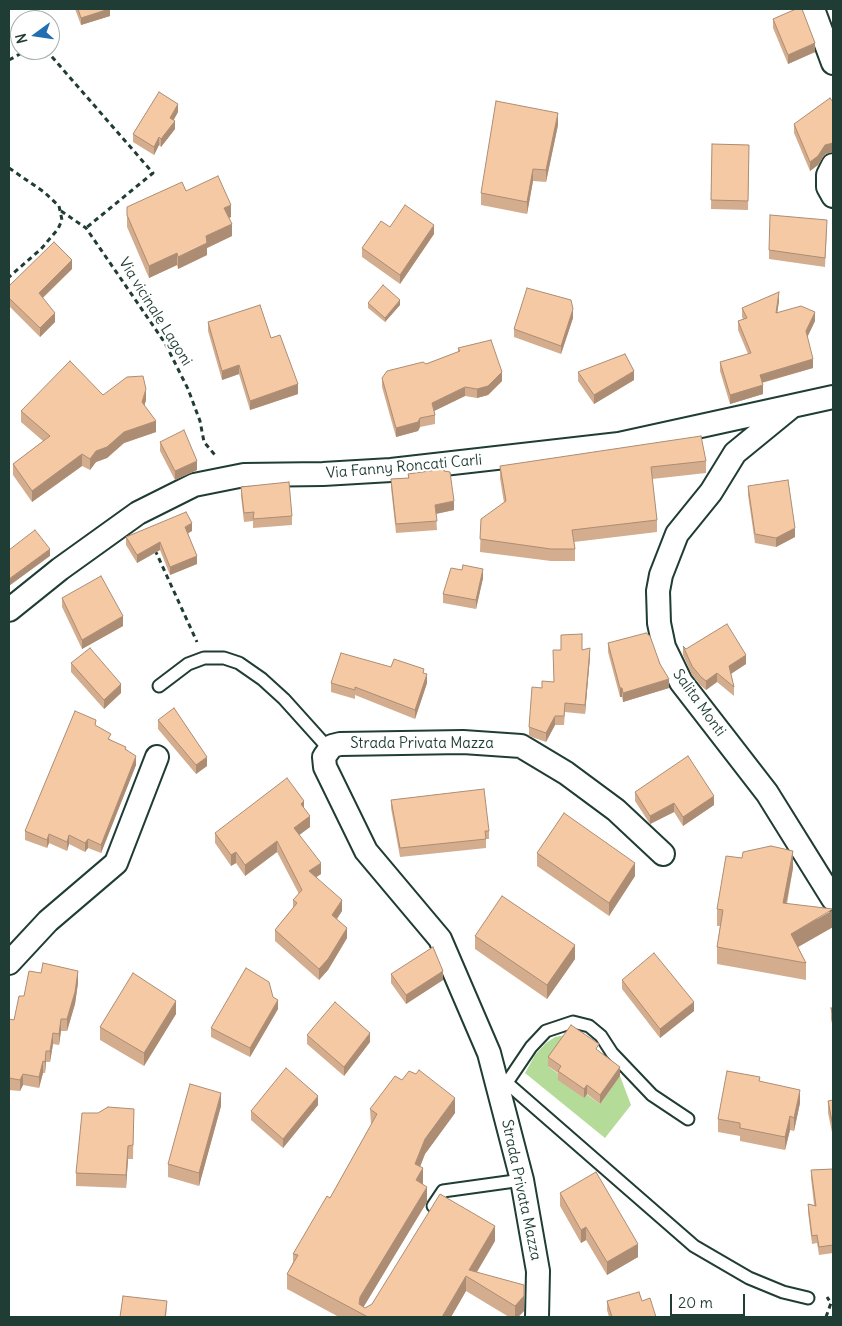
<!DOCTYPE html>
<style>
body{margin:0}
#map{position:relative;width:842px;height:1326px;overflow:hidden;background:#fff;font-family:Delius,sans-serif}
canvas{display:block}
.frame{position:absolute;inset:0;border:10px solid #1f3d34;pointer-events:none}
.north{position:absolute;left:10px;top:10px;width:50px;height:50px;box-sizing:border-box;background:#fff;border:1px solid #a5b1ae;border-radius:50%;rotate:256deg;font-size:14px;font-weight:700;line-height:20px;text-align:center;color:#1f3d34}
.north::after{content:'';display:block;margin:auto;width:18px;height:22px;background:#1f6fb2;clip-path:polygon(50% 0,100% 100%,50% 72%,0 100%)}
.scale{position:absolute;left:670px;top:1294px;width:75px;height:22px;box-sizing:border-box;border:2px solid #1f3d34;border-top:0;padding-left:6px;font-size:15px;line-height:18px;white-space:nowrap;color:#1f3d34;-webkit-text-stroke:4px #fff;paint-order:stroke}
</style>
<div id="map">
<canvas width="842" height="1326"></canvas>
<div class="frame"></div>
<div class="north">N</div>
<div class="scale">20 m</div>
</div>
<script>
const context = document.querySelector('canvas').getContext('2d');
context.lineJoin = 'round';
function fill(path, color) {
  context.fillStyle = color;
  context.fill(path, 'evenodd');
}
function poly(rows) {
  const path = new Path2D();
  for (const r of rows) {
    path.moveTo(r[0], r[1]);
    for (let i = 2; i < r.length; i += 2) path.lineTo(r[i], r[i + 1]);
  }
  return path;
}
function stroke(path, color, width, dash) {
  context.strokeStyle = color;
  context.lineWidth = width;
  context.lineCap = dash ? 'butt' : 'round';
  context.setLineDash(dash || []);
  context.stroke(path);
}
function drawText(font, color, halo, rows, align = 'center') {
  context.font = font + ' Delius,sans-serif';
  context.lineWidth = 4.5;
  context.setLineDash([]);
  context.textBaseline = 'middle';
  context.strokeStyle = halo;
  context.fillStyle = color;
  for (const [text, x, y, turn = 0] of rows) {
    context.save();
    context.translate(x, y);
    context.rotate((+turn || 0) * Math.PI / 180);
    context.textAlign = isNaN(turn) ? turn : align;
    if (halo) context.strokeText(text, 0, 0);
    context.fillText(text, 0, 0);
    context.restore();
  }
}
fill(poly([
 [571,1034,549,1067,600,1104,620,1076,631,1105,605,1138,525,1073,535,1055,546,1043,555,1037]
]), '#b4db97');
const service = poly([
 [159,686,188,664,204,658,224,658,239,663,262,679,284,699,329,749],
 [507,1083,694,1246,749,1278,783,1292,808,1298],
 [504,1087,531,1047,546,1031,573,1022,589,1026,601,1036,612,1053,652,1095,688,1119],
 [433,1206,443,1191,522,1180]
]);
const minor = poly([
 [813,9,833,63],
 [833,165,828,175,828,187,833,196],
 [790,408,735,453,711,492,677,534,661,575,658,591,659,623,664,647,681,682,767,793,833,899],
 [9,610,60,569,138,513,194,485,244,475,323,474,391,470,619,444,833,397],
 [9,963,48,921,116,863,157,757],
 [537,1317,538,1271,522,1180,489,1053,440,939,366,851,325,767,324,757,332,746,340,744,463,742,521,746,566,773,616,810,663,854]
]);
stroke(service, '#1f3d34', 15);
stroke(minor, '#1f3d34', 26);
stroke(poly([
 [46,50,153,173,86,228],
 [9,60,27,50],
 [9,168,44,192,59,206,62,220,58,229,41,249,9,277],
 [61,211,86,228,165,343,188,389,200,421,204,442,215,455],
 [155,550,197,642],
 [826,1317,831,1303,827,1297]
]), '#1f3d34', 3, [5, 4]);
stroke(service, '#fff', 11);
stroke(minor, '#fff', 22);
fill(poly([
 [75,9,110,9,110,16,81,25],
 [773,19,815,52,788,64,773,28],
 [833,102,833,152,825,154,818,165,810,171,794,133,794,124],
 [178,112,173,120,175,129,161,147,159,145,154,155,133,142,133,134],
 [558,125,546,182,533,181,527,214,481,205,481,193],
 [712,144,749,145,748,210,711,209],
 [186,191,231,217,229,218,232,236,207,248,207,255,178,269,177,265,149,278,127,227,127,207],
 [390,227,434,234,400,284,362,257,362,248],
 [827,229,825,267,769,259,769,250],
 [72,269,43,298,55,322,40,337,9,306,9,286],
 [779,301,777,313,815,321,807,337,813,368,762,383,763,394,730,404,720,371,720,362,748,354,738,330,738,321,743,319,742,317,742,308],
 [368,303,400,305,385,322,368,308],
 [573,318,561,354,514,337,514,329],
 [208,322,271,338,298,394,250,410,239,374,222,380,208,331],
 [458,348,502,381,488,395,477,398,465,396,434,411,435,415,435,424,420,427,418,431,396,437,382,387,382,378,426,364,458,352],
 [578,372,634,380,594,404,578,381],
 [103,395,146,400,144,406,156,432,124,443,107,458,96,462,90,470,82,466,32,502,13,475,13,464,43,441,21,422,21,411],
 [160,442,197,470,175,480,160,451],
 [706,461,706,473,652,479,657,520,657,532,574,542,575,549,575,561,551,561,480,552,481,519,504,503,500,478,500,466],
 [408,474,454,510,436,514,437,530,396,533,391,488,391,479,408,478],
 [748,486,795,537,776,547,755,543,748,495],
 [241,487,292,516,292,525,253,528,253,521,244,522,241,496],
 [192,531,188,533,197,564,170,575,160,550,137,563,126,545,126,537],
 [483,578,476,609,443,603,443,594],
 [62,598,123,626,82,649,62,607],
 [608,643,660,664,669,688,623,702,622,697,620,697,608,652],
 [683,646,686,649,746,664,731,674,734,687,734,696,717,682,706,690,701,686,692,675,683,655],
 [582,650,590,657,585,714,565,712,564,725,555,725,546,742,529,736,529,727,542,688,554,682],
 [71,663,121,693,104,709,71,672],
 [391,667,424,674,427,683,415,719,355,695,355,699,331,692,331,683],
 [158,720,207,766,196,774,158,729],
 [96,726,111,740,126,749,136,765,101,853,88,848,85,852,69,844,67,851,49,843,47,848,25,840,25,831],
 [635,792,714,805,683,826,674,812,650,824,635,801],
 [391,800,489,831,489,839,486,839,486,848,400,857,391,808],
 [304,808,310,827,299,835,321,874,316,877,342,911,337,919,347,938,328,970,319,980,275,941,275,930,293,908,293,900,299,894,277,852,245,876,236,863,231,866,215,843,215,833],
 [537,853,635,876,609,916,537,866],
 [793,868,787,904,833,927,798,947,806,963,806,980,717,964,717,947,720,926,717,926,717,909],
 [475,936,575,959,547,999,475,949],
 [391,974,443,980,406,1004,391,983],
 [622,980,694,1011,660,1038,622,989],
 [78,983,75,1004,67,1031,61,1031,59,1045,53,1044,50,1062,46,1062,45,1073,43,1073,39,1088,23,1085,20,1091,9,1090,9,1019,14,1020,24,996],
 [273,997,278,1009,250,1057,211,1037,211,1028],
 [831,1008,833,1008,833,1028,831,1019],
 [176,1014,144,1066,100,1040,100,1027],
 [307,1035,370,1042,344,1076,307,1044],
 [599,1051,620,1076,600,1104,587,1094,584,1098,558,1080,558,1073,548,1066,548,1057],
 [760,1081,800,1103,794,1131,790,1130,785,1150,740,1141,740,1136,718,1132,718,1119],
 [833,1100,833,1137,828,1113,828,1101],
 [318,1105,283,1148,251,1120,251,1111],
 [221,1106,199,1186,168,1177,168,1164],
 [134,1109,133,1159,128,1159,126,1188,76,1186,76,1173],
 [370,1109,455,1113,425,1154,420,1166,423,1183,423,1184,427,1202,363,1306,365,1308,495,1241,477,1272,524,1311,518,1317,509,1317,466,1291,451,1317,339,1317,287,1289,287,1274,293,1262,293,1254,330,1198,371,1125],
 [833,1169,833,1253,819,1255,817,1243,812,1244,808,1212,808,1204,814,1205,811,1178,811,1170],
 [560,1193,638,1257,607,1275,586,1240,581,1243,560,1206],
 [607,1301,642,1301,656,1317,609,1317,607,1310]
]), '#d4ad8e');
fill(poly([
 [110,9,110,16,81,25,81,18],
 [815,43,815,52,788,64,788,55],
 [178,104,178,112,170,127,170,118],
 [558,113,558,125,546,182,546,170],
 [175,121,175,129,161,147,161,139],
 [159,137,159,145,154,155,154,147],
 [833,143,833,152,825,154,818,165,810,171,810,162,825,145],
 [533,169,533,181,527,214,527,202],
 [231,205,231,217,224,220,224,208],
 [232,224,232,236,207,248,207,255,178,269,178,257,206,236],
 [434,225,434,234,400,284,400,275],
 [177,253,177,265,149,278,149,266],
 [72,260,72,269,39,301,39,293],
 [779,292,779,301,776,322,776,313],
 [400,300,400,305,385,322,385,318],
 [573,309,573,318,561,354,561,346],
 [815,312,815,321,806,340,806,331],
 [55,313,55,322,40,337,40,328],
 [813,359,813,368,760,383,760,375],
 [239,365,239,374,222,380,222,371],
 [634,371,634,380,594,404,594,395],
 [502,372,502,381,488,395,477,398,477,389],
 [298,384,298,394,250,410,250,401],
 [763,385,763,394,730,404,730,395],
 [465,387,465,396,432,412,432,403],
 [146,389,146,400,142,413,142,402],
 [420,418,420,427,418,431,396,437,396,428],
 [156,421,156,432,124,443,107,458,96,462,90,470,90,459,96,451,124,432],
 [82,454,82,466,32,502,32,491],
 [197,461,197,470,175,480,175,471],
 [454,501,454,510,435,514,435,505],
 [192,523,192,531,185,535,185,527],
 [795,528,795,537,776,547,776,538],
 [160,542,160,550,137,563,137,555],
 [50,549,50,556,9,586,9,579],
 [197,556,197,564,170,575,170,567],
 [483,569,483,578,476,609,476,600],
 [123,616,123,626,82,649,82,640],
 [590,648,590,657,585,714,585,705],
 [746,655,746,664,729,675,729,666],
 [717,673,717,682,706,690,706,681],
 [427,674,427,683,415,719,415,710],
 [669,679,669,688,623,702,623,693],
 [121,684,121,693,104,709,104,700],
 [620,688,622,688,622,697,620,697],
 [555,716,555,725,546,742,546,733],
 [136,756,136,765,101,853,101,845],
 [207,757,207,766,196,774,196,765],
 [714,796,714,805,683,826,683,817],
 [304,801,304,812,301,804],
 [674,803,674,812,650,824,650,816],
 [310,816,310,827,294,839,294,828],
 [49,834,49,843,47,848,47,840],
 [69,835,69,844,67,851,67,842],
 [88,839,88,848,85,852,85,843],
 [277,841,277,852,245,876,245,865],
 [793,851,793,868,783,920,783,903],
 [236,852,236,863,231,866,231,855],
 [321,863,321,874,309,882,309,871],
 [635,863,635,876,609,916,609,903],
 [342,900,342,911,332,926,332,915],
 [833,910,833,927,791,951,791,934],
 [347,928,347,938,328,970,319,980,319,969],
 [575,945,575,959,547,999,547,985],
 [78,971,78,983,75,1004,67,1031,67,1019],
 [443,971,443,980,406,1004,406,995],
 [278,1000,278,1009,250,1057,250,1048],
 [176,1001,176,1014,144,1066,144,1053],
 [694,1002,694,1011,660,1038,660,1029],
 [61,1019,61,1031,59,1045,59,1034],
 [53,1033,53,1044,50,1062,50,1051],
 [370,1033,370,1042,344,1076,344,1067],
 [46,1051,46,1062,45,1073,45,1062],
 [43,1061,43,1073,39,1088,39,1077],
 [620,1067,620,1076,600,1104,600,1095],
 [23,1074,23,1085,20,1091,20,1080],
 [587,1085,587,1094,584,1098,584,1089],
 [800,1090,800,1103,794,1131,794,1118],
 [221,1093,221,1106,199,1186,199,1173],
 [318,1096,318,1105,283,1148,283,1139],
 [455,1098,455,1113,425,1154,415,1180,415,1164,425,1139],
 [790,1116,790,1130,785,1150,785,1137],
 [128,1146,128,1159,126,1188,126,1175],
 [423,1168,423,1183,416,1196,416,1180],
 [427,1187,427,1202,360,1313,360,1297],
 [495,1226,495,1241,472,1280,469,1270],
 [586,1227,586,1240,581,1243,581,1230],
 [638,1244,638,1257,607,1275,607,1262],
 [466,1276,466,1291,451,1317,442,1317],
 [524,1285,524,1311,518,1317,515,1317,515,1306],
 [167,1301,166,1317,165,1317]
]), '#ac8d74');
const building = poly([
 [78,9,109,9,81,18,78,9],
 [796,9,802,9,815,43,788,55,773,19,796,9],
 [159,92,178,104,170,118,175,121,161,139,159,137,154,147,133,134,159,92],
 [830,98,833,102,833,143,825,145,818,156,810,162,794,124,830,98],
 [496,101,558,113,546,170,533,169,527,202,481,193,496,101],
 [712,144,749,145,748,201,711,200,712,144],
 [218,176,231,205,224,208,232,224,206,236,207,243,178,257,177,253,149,266,127,215,127,207,182,182,186,191,218,176],
 [405,205,434,225,400,275,362,248,381,221,390,227,405,205],
 [770,215,827,220,825,258,769,250,770,215],
 [54,242,72,260,39,293,55,313,40,328,9,298,9,286,54,242],
 [383,285,400,300,385,318,368,303,383,285],
 [527,288,571,300,573,309,561,346,514,329,527,288],
 [779,292,776,313,801,306,815,312,806,331,813,359,760,375,763,385,730,395,720,362,751,353,738,321,747,318,742,308,779,292],
 [260,305,271,338,280,335,298,384,250,401,239,365,222,371,208,322,260,305],
 [491,340,502,372,488,386,477,389,465,387,432,403,435,415,420,418,418,422,396,428,382,378,387,371,423,362,426,364,460,351,458,348,491,340],
 [625,354,634,371,594,395,578,372,625,354],
 [70,361,103,395,127,377,143,376,146,389,142,402,156,421,124,432,107,447,96,451,90,459,82,454,32,491,13,464,50,436,21,411,70,361],
 [184,430,197,461,175,471,160,442,184,430],
 [701,436,706,461,651,467,657,520,572,530,575,549,551,549,480,539,481,519,506,501,500,466,701,436],
 [444,469,444,471,450,472,454,501,435,505,437,521,396,524,391,479,409,478,408,474,444,469],
 [788,480,795,528,776,538,755,534,748,486,788,480],
 [289,482,292,516,253,519,254,512,244,513,241,487,289,482],
 [186,512,192,523,185,527,197,556,170,567,160,542,137,555,126,537,186,512],
 [35,530,50,549,9,579,9,550,35,530],
 [463,565,483,569,476,600,443,594,451,568,462,570,463,565],
 [101,576,123,616,82,640,62,598,101,576],
 [727,624,746,655,729,666,734,687,717,673,706,681,701,677,692,666,683,646,686,649,727,624],
 [646,633,650,636,660,664,669,679,623,693,622,688,620,688,608,643,646,633],
 [582,634,582,650,590,648,585,705,565,703,564,716,555,716,546,733,529,727,532,687,542,688,542,681,554,682,553,650,561,650,561,635,582,634],
 [90,648,121,684,104,700,71,663,90,648],
 [341,653,391,667,394,659,424,669,423,673,427,674,415,710,355,687,355,690,331,683,341,653],
 [174,708,207,757,196,765,158,720,174,708],
 [75,711,96,720,95,725,111,734,108,739,126,747,125,749,136,756,101,845,88,839,85,843,69,835,67,842,49,834,47,840,25,831,75,711],
 [688,756,714,796,683,817,674,803,650,816,635,792,688,756],
 [287,778,304,801,301,804,310,816,294,828,321,863,309,871,342,900,332,915,347,928,328,959,319,969,275,930,297,903,293,900,302,890,277,841,245,865,236,852,231,855,215,833,287,778],
 [484,789,489,831,485,831,486,839,400,848,391,800,484,789],
 [564,813,635,863,609,903,537,853,564,813],
 [771,846,793,851,783,903,833,909,791,934,806,963,717,947,723,910,717,909,726,856,742,858,743,852,771,846],
 [502,896,575,945,547,985,475,936,502,896],
 [433,947,443,971,406,995,391,974,433,947],
 [654,953,694,1002,660,1029,622,980,654,953],
 [43,963,78,971,75,992,67,1019,61,1019,59,1034,53,1033,50,1051,46,1051,45,1062,43,1061,39,1077,23,1074,20,1080,9,1078,9,1019,14,1020,19,996,24,996,29,971,41,973,43,963],
 [246,968,269,982,273,997,278,1000,250,1048,211,1028,246,968],
 [133,973,176,1001,144,1053,100,1027,133,973],
 [335,1002,370,1033,344,1067,307,1035,335,1002],
 [831,1008,833,1008,833,1016,831,1008],
 [571,1025,599,1044,596,1049,620,1067,600,1095,587,1085,584,1089,558,1071,561,1066,548,1057,571,1025],
 [286,1068,318,1096,283,1139,251,1111,286,1068],
 [419,1070,455,1098,425,1139,415,1164,423,1168,416,1180,427,1187,360,1297,359,1304,365,1308,372,1304,440,1194,495,1226,469,1270,524,1285,524,1296,515,1306,466,1276,442,1317,368,1317,287,1274,298,1255,293,1254,327,1196,330,1198,377,1114,370,1109,395,1076,402,1080,409,1071,416,1074,419,1070],
 [727,1071,760,1077,759,1081,800,1090,794,1118,790,1116,785,1137,740,1128,740,1123,718,1119,727,1071],
 [190,1084,221,1093,199,1173,168,1164,190,1084],
 [833,1100,833,1126,828,1101,833,1100],
 [108,1107,134,1109,133,1145,128,1146,126,1175,76,1173,82,1113,98,1113,108,1107],
 [833,1169,833,1245,819,1247,817,1235,812,1236,808,1204,816,1206,811,1170,833,1169],
 [596,1172,638,1244,607,1262,586,1227,581,1230,560,1193,596,1172],
 [639,1292,642,1301,650,1298,656,1317,612,1317,607,1301,639,1292],
 [123,1296,167,1301,165,1317,120,1317,123,1296]
]);
fill(building, '#f6c9a5');
stroke(building, '#ac8d74', 1);
drawText('15px', '#1f3d34', '#fff', [
 ["Via vicinale Lagoni",155,312,58],
 ["Via Fanny Roncati Carli",404,467,-5],
 ["Salita Monti",699,703,54],
 ["Strada Privata Mazza",422,744],
 ["Strada Privata Mazza",521,1190,78]
]);
</script>
